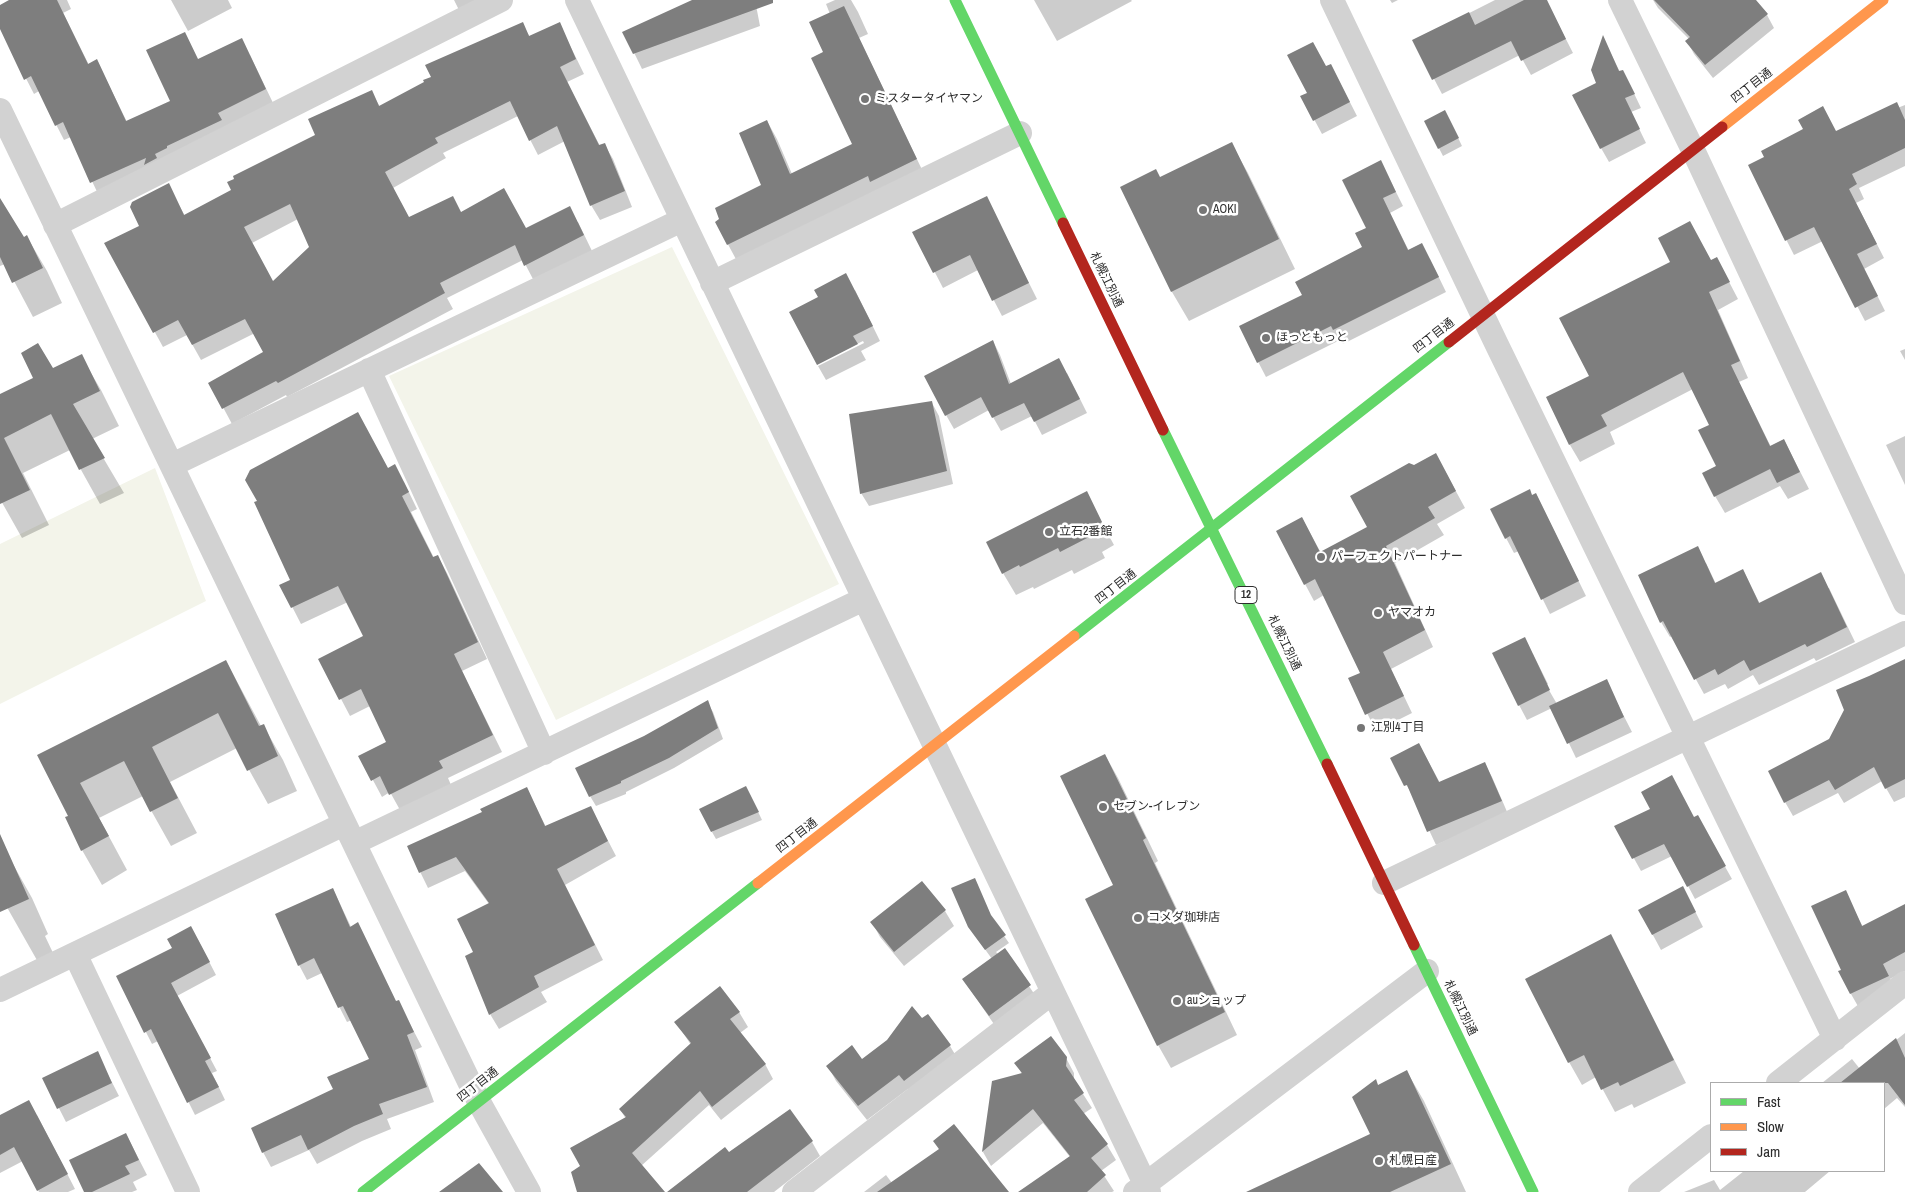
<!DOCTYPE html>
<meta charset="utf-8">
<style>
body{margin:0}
#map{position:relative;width:1905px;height:1192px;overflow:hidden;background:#fff;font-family:"Archivo Narrow",sans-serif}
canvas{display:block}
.legend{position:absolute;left:1710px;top:1082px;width:175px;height:90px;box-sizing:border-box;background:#fff;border:1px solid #ababab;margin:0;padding:6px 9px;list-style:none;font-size:15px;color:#2d2d2d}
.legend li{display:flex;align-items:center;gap:10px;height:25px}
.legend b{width:25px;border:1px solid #ababab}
</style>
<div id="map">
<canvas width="1905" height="1192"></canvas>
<ul class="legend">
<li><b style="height:6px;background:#63d668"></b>Fast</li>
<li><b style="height:6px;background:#ff974d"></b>Slow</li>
<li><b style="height:6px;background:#b3261e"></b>Jam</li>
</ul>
</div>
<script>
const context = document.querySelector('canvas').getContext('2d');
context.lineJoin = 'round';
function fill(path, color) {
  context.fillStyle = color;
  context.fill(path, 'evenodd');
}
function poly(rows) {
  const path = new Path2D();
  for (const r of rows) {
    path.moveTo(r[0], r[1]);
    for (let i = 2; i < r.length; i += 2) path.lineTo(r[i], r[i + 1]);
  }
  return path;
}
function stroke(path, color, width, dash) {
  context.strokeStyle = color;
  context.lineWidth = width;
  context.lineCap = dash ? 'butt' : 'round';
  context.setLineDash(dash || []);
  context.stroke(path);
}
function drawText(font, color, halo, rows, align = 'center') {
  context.font = font + ' "Archivo Narrow","Noto Sans JP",sans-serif';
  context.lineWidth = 5;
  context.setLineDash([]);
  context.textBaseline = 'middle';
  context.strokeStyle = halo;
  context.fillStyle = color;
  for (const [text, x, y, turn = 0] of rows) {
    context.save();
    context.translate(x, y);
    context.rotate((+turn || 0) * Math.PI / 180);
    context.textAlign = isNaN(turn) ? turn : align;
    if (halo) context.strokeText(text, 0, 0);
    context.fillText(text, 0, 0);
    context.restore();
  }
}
fill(poly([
 [672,247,839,584,556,720,389,376],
 [155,468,206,601,0,704,0,544]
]), '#f3f4ea');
fill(poly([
 [12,0,67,0,71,9,63,13,89,65,97,61,127,122,172,101,199,60,250,55,274,105,100,198,71,137,64,140,39,91,34,94,0,28,0,6],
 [171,0,228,0,232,8,188,31],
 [454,0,480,0,459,10],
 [695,0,755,0,760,26,642,69,624,32],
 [835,0,851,0,858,12,868,34,859,38,926,178,738,263,716,222,762,185,767,121,777,139,792,174,854,144,824,53,830,14,826,4],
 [1034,0,1131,0,1132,1,1057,41],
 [1390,0,1398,0,1392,3],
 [1495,0,1546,0,1573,53,1531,75,1520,55,1442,94,1414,41],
 [1653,0,1754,0,1767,15,1774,28,1713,78,1694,54,1687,41,1689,39,1658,8],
 [559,23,584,74,567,82,600,146,604,144,613,159,632,207,600,220,591,205,565,141,538,155,518,116,443,153,446,158,393,188,409,219,461,213,526,229,578,222,592,251,534,281,523,260,447,298,453,309,287,397,286,395,232,424,210,383,265,352,255,333,201,360,187,335,163,347,106,243,141,227,168,185,185,216,233,191,317,135,371,91,380,107,425,83,522,24,530,37],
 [298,219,310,248,273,283,252,243],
 [1603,38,1620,72,1630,85,1641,108,1631,112,1646,143,1609,162,1601,148,1598,83],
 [1331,65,1357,116,1322,134,1302,97,1308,93,1326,68],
 [1905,105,1905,166,1859,188,1864,199,1856,203,1884,258,1864,269,1885,311,1865,321,1823,241,1794,255,1749,166],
 [1449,119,1462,146,1443,156,1425,121],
 [1231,143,1248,173,1295,269,1189,321,1172,292,1122,187,1160,179],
 [1388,176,1403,206,1390,213,1409,251,1430,259,1446,292,1343,344,1340,340,1266,377,1240,327,1303,296,1364,248,1367,229],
 [986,197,1037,299,1002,316,978,270,943,288,914,232],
 [0,200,23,239,27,237,47,271,62,303,33,317,5,264,0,266],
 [1711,262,1726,276,1738,299,1718,310,1748,378,1739,382,1771,447,1784,440,1809,489,1788,499,1780,486,1725,513,1715,496,1717,467,1711,426,1693,389,1610,432,1615,444,1580,462,1570,445,1591,377],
 [855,290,880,341,861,351,866,360,826,380,818,366,864,343,863,341,817,364],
 [993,341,1000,355,1011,384,1067,373,1087,413,1042,435,1032,416,1001,431,989,410,954,429,946,415],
 [1905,349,1905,360,1900,351],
 [81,356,101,390,119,426,92,439,124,493,100,504,70,450,23,473,49,525,22,538,0,499,0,395],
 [932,403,939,416,953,484,869,506,861,493],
 [1905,436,1905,485,1886,445],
 [388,469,404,482,417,509,411,512,434,558,438,557,447,573,487,659,462,671,502,752,448,778,451,785,400,810,390,792,382,797,360,756,387,742,370,706,350,716,320,659,365,636,348,602,301,624,281,585,291,580],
 [1445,471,1465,508,1437,524,1444,535,1395,563,1433,647,1391,669,1412,713,1376,731,1350,679,1361,673,1324,595,1314,601,1305,584,1302,518,1321,553,1369,527],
 [1086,493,1114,545,1102,552,1105,558,1074,574,1072,570,1034,589,1033,587,1016,595,1003,573],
 [1536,494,1586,596,1550,614,1519,551,1514,553,1506,538,1532,496],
 [1706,563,1716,584,1743,570,1760,604,1829,588,1855,642,1816,661,1814,658,1759,685,1753,675,1728,689,1725,684,1704,694,1672,636,1670,637,1661,622,1639,576],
 [1533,654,1548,684,1546,685,1557,704,1606,681,1632,732,1576,758,1552,708,1527,720,1519,705],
 [226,661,261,726,263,725,283,760,297,791,268,804,237,748,170,782,197,833,171,846,143,796,99,818,127,870,102,885,82,850,70,816,39,755],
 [1905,662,1905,797,1894,802,1882,781,1844,803,1838,793,1793,816,1785,802,1830,740],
 [707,702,713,712,723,739,674,768,626,792,626,794,596,806,590,796,644,737],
 [1419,744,1440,783,1485,764,1492,777,1508,814,1436,845,1414,798,1391,758],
 [1105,755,1118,778,1158,861,1155,863,1237,1035,1171,1068,1158,1045,1114,886],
 [527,789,546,827,591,808,616,856,565,885,603,960,541,992,547,1002,499,1029,490,1014,467,957,475,953,489,904,465,871,428,888,408,847,483,813],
 [750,795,762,820,716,839,712,832],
 [1697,817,1732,879,1695,899,1672,856,1641,871,1616,826],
 [0,841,32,898,48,934,45,936,54,955,38,962,0,895],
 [922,882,945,911,954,926,904,966,880,937,872,922],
 [333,889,351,927,396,1002,398,1001,422,1047,415,1050,434,1102,387,1119,391,1129,362,1141,317,1164,309,1150,271,1167,263,1152,371,1060,352,1020,347,1022,322,973,307,980,299,965],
 [1845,892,1863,927,1905,924,1905,971,1890,979,1896,991,1859,1008,1851,994,1842,971],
 [1691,903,1703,927,1661,950,1640,911],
 [993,920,1009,943,996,952,998,954,1004,949,1039,1001,998,1030,963,979,992,959,974,934],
 [1610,936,1623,959,1686,1083,1634,1108,1632,1104,1615,1112,1596,1077,1582,1085,1569,1062],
 [198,940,216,975,177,996,217,1071,212,1073,225,1100,195,1115,158,1041,152,1044,118,977],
 [739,1012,748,1027,740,1033,765,1064,773,1079,721,1120,709,1105,641,1166,663,1192,578,1192,582,1167,626,1119,620,1109,691,1045,676,1022],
 [928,1016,950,1046,959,1061,913,1095,908,1089,867,1120,836,1081,828,1066,862,1061],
 [1905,1033,1905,1107,1897,1098,1884,1109,1884,1083,1822,1083,1852,1059,1860,1069],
 [97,1053,119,1096,66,1122,44,1079],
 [1066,1058,1074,1073,1074,1080,1092,1108,1083,1114,1107,1145,1116,1160,1101,1171,1114,1191,1112,1192,1020,1192,1070,1157,1043,1123,991,1166,983,1152,993,1082,1022,1074,1016,1063],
 [1407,1072,1424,1101,1466,1192,1266,1192,1371,1134,1378,1086],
 [37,1115,75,1189,68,1192,39,1192,23,1161,0,1173,0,1117],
 [126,1134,147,1175,133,1182,137,1190,132,1192,85,1192],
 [934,1141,965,1192,864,1192,886,1175,892,1183,940,1150],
 [812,1142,820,1156,774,1192,669,1192,729,1154],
 [1744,1171,1830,1171,1805,1192,1684,1192,1714,1180,1720,1190]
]), '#0003');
fill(poly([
 [9,0,57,0,88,64,97,59,126,121,170,101,146,50,185,32,198,59,242,38,266,89,218,113,222,120,167,146,167,148,155,154,157,158,144,165,146,158,90,183,63,122,55,126,31,76,24,80,0,29,0,5],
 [692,0,773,0,773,3,633,54,622,32],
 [1524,0,1547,0,1566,39,1521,61,1511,41,1432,80,1412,40,1469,12,1475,25],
 [1654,0,1756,0,1768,14,1705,65,1685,41,1690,37],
 [844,6,917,159,870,182,868,176,727,245,715,222,719,219,715,208,761,185,739,133,767,120,790,174,852,144,811,58,823,52,809,22],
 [523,22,529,36,560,22,576,59,560,67,599,145,605,143,625,191,590,206,557,126,529,141,510,101,435,138,438,143,385,172,409,217,453,196,461,212,504,188,526,228,570,206,584,235,524,266,515,245,440,283,445,293,278,383,276,381,222,409,208,383,263,352,245,319,192,345,178,320,153,333,104,243,139,226,130,207,132,202,169,183,184,215,231,190,227,182,234,179,233,176,315,135,308,119,372,90,379,106,424,82,423,80,431,77,425,65],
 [290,204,309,247,273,281,244,227],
 [1603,35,1619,71,1623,70,1635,94,1625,98,1640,129,1600,149,1572,95,1596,83,1591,70],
 [1313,42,1326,66,1331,64,1350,102,1313,121,1300,96,1307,93,1287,55],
 [1897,102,1905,120,1905,148,1852,174,1857,184,1849,189,1877,244,1857,254,1878,296,1855,308,1814,227,1785,241,1748,165,1764,157,1761,151,1803,129,1798,120,1823,106,1836,131],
 [1445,110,1459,138,1438,149,1424,121],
 [1232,142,1279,239,1171,292,1120,187,1156,169,1160,177],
 [1381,160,1396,192,1383,198,1408,250,1422,243,1439,277,1333,330,1331,326,1257,363,1239,326,1302,295,1295,282,1362,247,1355,233,1366,228,1342,180],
 [987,196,1029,283,992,301,970,255,933,273,912,232],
 [0,198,24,237,27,235,43,268,12,283,0,257],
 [1690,221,1711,260,1717,257,1730,282,1709,292,1740,361,1731,365,1770,446,1784,439,1800,472,1777,483,1770,469,1714,497,1702,473,1716,466,1698,430,1709,425,1683,372,1601,415,1607,426,1569,445,1546,397,1589,376,1559,318,1670,262,1658,238],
 [846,273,873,326,853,336,858,344,817,365,789,312,818,297,814,290],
 [993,340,1009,384,1059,358,1080,399,1034,422,1024,403,992,418,981,397,945,416,924,376],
 [38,343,53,368,82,354,100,391,73,404,105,458,79,470,51,414,4,438,30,490,0,504,0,394,33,378,21,353],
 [932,401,947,471,860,494,849,414],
 [358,412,388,468,395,464,409,492,402,496,433,557,438,555,478,642,454,654,493,735,439,761,443,768,389,795,380,776,371,781,358,756,386,742,361,689,339,700,318,659,363,636,338,586,291,608,279,585,290,580,254,502,257,501,245,480,250,470],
 [1436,453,1456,491,1428,507,1435,518,1386,546,1425,630,1383,652,1404,696,1365,715,1348,678,1360,673,1315,579,1304,585,1276,531,1302,517,1320,552,1367,527,1350,496,1409,463,1414,465],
 [1530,489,1532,495,1536,493,1579,581,1541,600,1510,536,1505,539,1490,509],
 [1087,491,1102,522,1090,529,1093,535,1060,552,1058,548,1020,567,1019,565,1002,574,986,542],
 [1698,546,1715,583,1743,569,1759,603,1821,572,1847,627,1807,647,1805,644,1750,671,1744,660,1718,675,1715,669,1694,680,1663,621,1660,623,1638,575],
 [1525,637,1550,690,1518,706,1492,653],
 [1905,659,1905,779,1885,789,1874,767,1835,790,1829,780,1784,803,1768,771,1829,739,1844,710,1836,690,1869,676],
 [226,660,259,726,264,724,278,756,247,771,218,713,152,747,178,798,150,812,124,761,80,783,109,836,81,851,65,817,68,816,37,755],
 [1607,679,1624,717,1567,744,1549,706],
 [708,700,718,728,669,758,621,781,621,783,589,797,575,768,644,736],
 [1419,743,1439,782,1485,762,1502,801,1427,832,1407,785,1404,786,1390,758],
 [1105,754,1146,838,1143,840,1225,1012,1157,1046,1085,899,1113,885,1060,776],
 [1672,775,1694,817,1698,815,1726,866,1687,887,1664,844,1632,859,1614,826,1650,809,1641,792],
 [746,786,759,812,711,832,699,809],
 [527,787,545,826,591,806,608,841,557,869,595,945,534,976,539,987,489,1015,465,956,473,952,457,919,489,903,456,857,419,873,407,846,482,812,480,809],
 [0,834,29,899,0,912],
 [975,878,991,915,1006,935,985,950,968,927,951,888],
 [922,881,946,910,894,952,870,922],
 [1683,886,1696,912,1652,935,1638,910],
 [333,888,350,927,358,922,396,1001,399,1000,414,1032,407,1035,427,1087,379,1104,383,1114,354,1126,308,1150,301,1135,262,1153,251,1128,333,1089,327,1077,369,1059,343,1006,338,1008,314,958,298,966,275,914],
 [1846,890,1862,926,1905,904,1905,952,1883,964,1889,976,1850,994,1838,971,1841,970,1811,906],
 [191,926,210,962,171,983,211,1058,205,1061,219,1087,187,1103,151,1029,144,1033,116,976,172,948,167,939],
 [1611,934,1674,1060,1620,1086,1618,1082,1601,1090,1584,1055,1568,1063,1525,979],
 [1005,948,1031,985,989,1016,962,979],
 [720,986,740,1012,730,1019,766,1064,712,1107,700,1091,632,1153,665,1192,577,1192,571,1172,580,1166,570,1148,626,1117,619,1109,691,1043,674,1022],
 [912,1006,922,1018,928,1014,951,1045,904,1081,899,1075,858,1106,826,1066,852,1045,862,1059,887,1040],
 [1051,1036,1067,1057,1066,1066,1084,1093,1074,1100,1108,1144,1091,1158,1106,1175,1087,1192,1018,1192,1070,1156,1033,1109,982,1152,992,1081,1022,1073,1014,1063],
 [1896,1038,1905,1058,1905,1105,1888,1083,1840,1083],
 [98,1051,112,1083,57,1109,42,1078],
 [1407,1070,1451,1164,1390,1192,1246,1192,1370,1134,1352,1097,1376,1079,1378,1085],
 [29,1100,68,1174,37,1191,14,1147,0,1155,0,1115],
 [790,1109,813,1141,747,1192,667,1192,725,1147,729,1152],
 [954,1124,1009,1192,877,1192,939,1149,933,1141],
 [126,1133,139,1160,125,1166,130,1174,92,1192,84,1192,69,1160],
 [479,1163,503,1192,439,1192]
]), '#7e7e7e');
stroke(poly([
 [577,0,1149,1192],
 [1332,0,1496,343,1835,1039],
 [1620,0,1693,150,1905,603],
 [0,110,479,1102,529,1192],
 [55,225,501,0],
 [712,283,1020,133],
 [369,370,544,753],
 [172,465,682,220],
 [354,843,864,599],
 [1384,883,1905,633],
 [75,954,188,1192],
 [0,990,344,824],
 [1778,1083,1905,983],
 [794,1192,1053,992],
 [1135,1192,1427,971],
 [1640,1192,1711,1136]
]), '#d2d2d2', 24);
stroke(poly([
 [955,0,1063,223],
 [1163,430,1327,764],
 [1074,636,1449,342],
 [1414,945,1533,1192],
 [363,1192,758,883]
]), '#63d668', 11);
stroke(poly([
 [1722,127,1883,0],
 [758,883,1074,636]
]), '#ff974d', 11);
stroke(poly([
 [1063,223,1163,430],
 [1449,342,1722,127],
 [1327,764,1414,945]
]), '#b3261e', 11);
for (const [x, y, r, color] of [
 [865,99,5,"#767676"],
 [1203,210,5,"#767676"],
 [1266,338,5,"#767676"],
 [1049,532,5,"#767676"],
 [1321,557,5,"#767676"],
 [1378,613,5,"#767676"],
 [1361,728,5,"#767676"],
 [1103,807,5,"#767676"],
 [1138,918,5,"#767676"],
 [1177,1001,5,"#767676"],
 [1379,1161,5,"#767676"]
]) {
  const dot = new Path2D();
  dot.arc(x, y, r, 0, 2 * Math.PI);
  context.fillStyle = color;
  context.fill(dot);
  stroke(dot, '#fff', 2);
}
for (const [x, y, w] of [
 [1246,595,22]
]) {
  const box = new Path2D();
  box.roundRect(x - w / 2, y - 8.5, w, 17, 4);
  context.fillStyle = '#fff';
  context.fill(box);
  stroke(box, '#2d2d2d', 1);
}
drawText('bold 11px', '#2d2d2d', null, [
 ["12",1246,595]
]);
drawText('12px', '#2d2d2d', '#fff', [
 ["四丁目通",1752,86,-38],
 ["札幌江別通",1106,280,64],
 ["四丁目通",1434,336,-38],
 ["四丁目通",1116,587,-38],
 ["札幌江別通",1284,643,64],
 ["四丁目通",797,836,-38],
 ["札幌江別通",1460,1008,64],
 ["四丁目通",478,1085,-38]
]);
drawText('12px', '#2d2d2d', '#fff', [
 ["ミスタータイヤマン",875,99],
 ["AOKI",1213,210],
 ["ほっともっと",1276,338],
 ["立石2番館",1059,532],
 ["パーフェクトパートナー",1331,557],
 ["ヤマオカ",1388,613],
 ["江別4丁目",1371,728],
 ["セブン-イレブン",1113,807],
 ["コメダ珈琲店",1148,918],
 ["auショップ",1187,1001],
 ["札幌日産",1389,1161]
], 'left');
</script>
